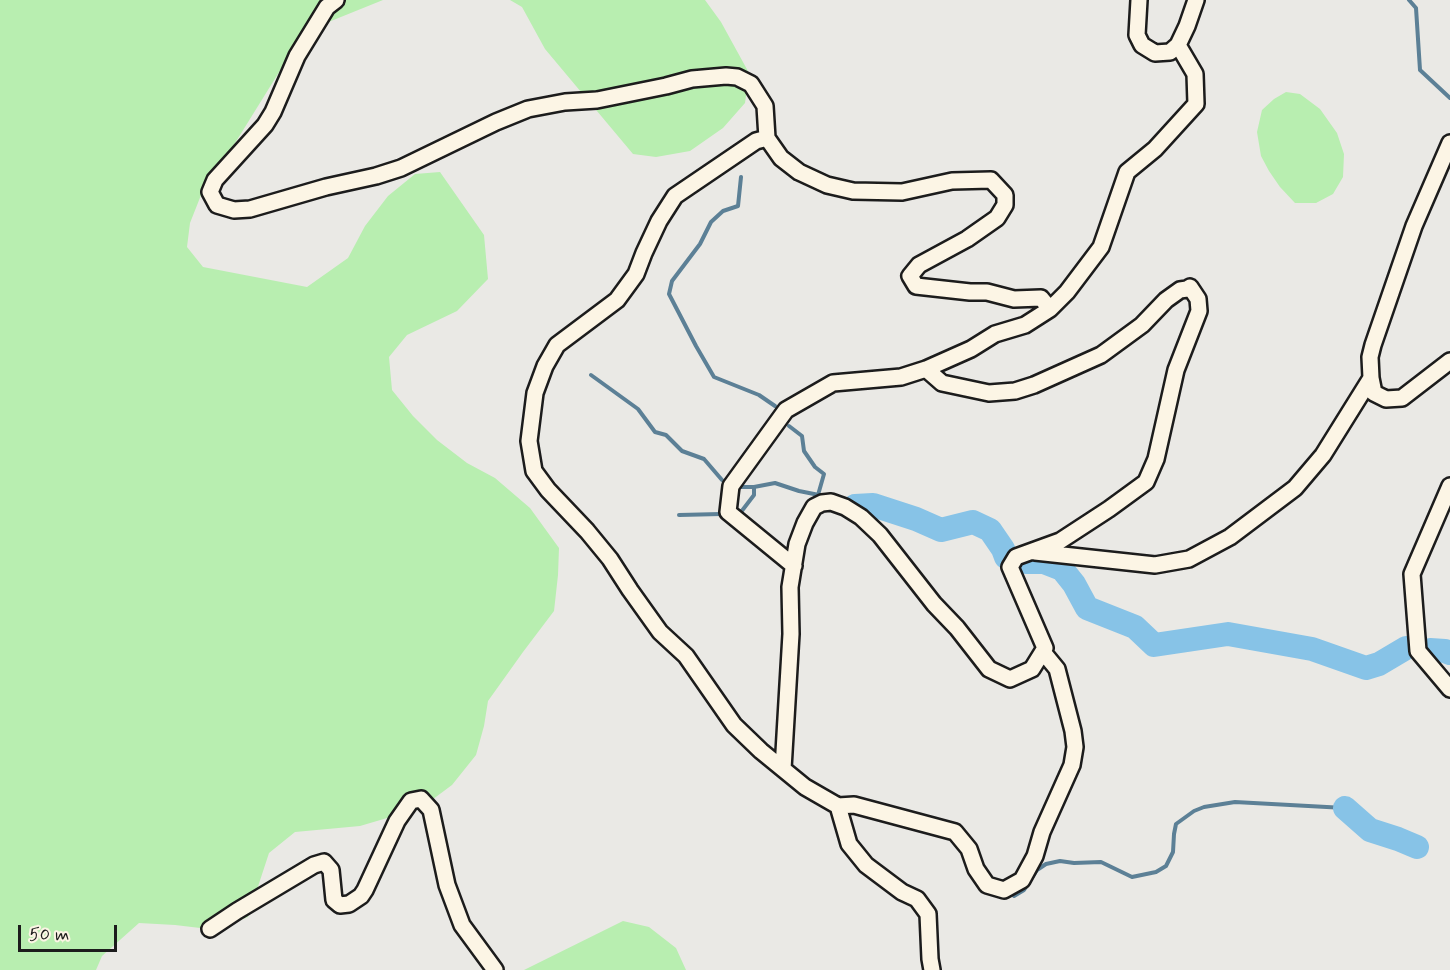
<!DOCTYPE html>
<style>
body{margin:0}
#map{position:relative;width:1450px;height:970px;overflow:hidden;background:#eae9e5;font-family:Mynerve,sans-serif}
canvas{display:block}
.scale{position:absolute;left:18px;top:925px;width:99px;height:27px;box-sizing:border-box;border:3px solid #1c1c1c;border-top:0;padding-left:8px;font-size:18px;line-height:21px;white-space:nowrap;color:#1c1c1c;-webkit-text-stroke:4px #fcf5e5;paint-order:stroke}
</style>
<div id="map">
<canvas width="1450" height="970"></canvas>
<div class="scale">50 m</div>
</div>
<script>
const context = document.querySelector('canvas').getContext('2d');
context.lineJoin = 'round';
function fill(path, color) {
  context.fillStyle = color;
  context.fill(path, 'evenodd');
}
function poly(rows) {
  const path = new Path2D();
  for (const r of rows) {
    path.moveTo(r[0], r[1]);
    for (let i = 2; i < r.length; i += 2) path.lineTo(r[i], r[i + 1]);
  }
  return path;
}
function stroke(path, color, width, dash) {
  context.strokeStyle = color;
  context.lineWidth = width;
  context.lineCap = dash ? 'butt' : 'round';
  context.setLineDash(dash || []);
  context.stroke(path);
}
fill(poly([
 [0,0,383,0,331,21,294,48,232,148,205,185,190,223,187,247,203,267,307,287,348,258,365,226,388,196,415,174,440,172,484,235,488,279,457,311,407,335,389,357,392,390,413,416,437,440,467,463,495,478,530,508,559,548,558,575,554,611,523,652,488,701,484,726,476,755,452,785,421,808,360,826,295,832,269,853,248,917,217,930,175,925,139,923,102,956,96,970,0,970],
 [510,0,705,0,721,22,749,73,745,103,723,128,690,151,656,157,633,154,545,49,522,7],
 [1286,92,1300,94,1320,109,1337,133,1344,154,1343,177,1333,194,1316,203,1295,203,1280,187,1269,171,1261,156,1257,132,1262,110,1274,99],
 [623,921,649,927,676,948,686,970,524,970]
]), '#b8eeb0');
stroke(poly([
 [1409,0,1416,8,1420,70,1450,98],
 [741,177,738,206,723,211,711,222,700,244,672,281,669,294,696,346,714,377,759,395,775,406],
 [591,375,638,409,655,432,666,435,682,451,704,459,722,480],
 [789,426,802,436,804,451,815,467,824,474,818,495],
 [741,487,754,487,775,483,799,491,819,495],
 [741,512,754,495,754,487],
 [679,515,721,514],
 [1014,896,1024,890,1037,870,1046,864,1060,861,1074,863,1101,862,1132,877,1156,872,1166,866,1173,852,1174,834,1176,824,1194,811,1204,807,1235,802,1345,808]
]), '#5c8096', 4);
stroke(poly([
 [855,506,873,505,916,519,941,530,973,522,990,530,1003,549,1006,557],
 [1026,562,1044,562,1062,569,1074,584,1087,608,1135,627,1154,645,1228,634,1312,649,1366,668,1379,664,1406,648],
 [1430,650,1445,651,1450,653],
 [1345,808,1370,830,1398,839,1417,847]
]), '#87c3e7', 24);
const street = poly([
 [336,0,327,7,297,56,273,112,265,125,215,180,210,192,217,205,234,210,250,209,326,187,376,176,401,168,496,122,528,109,565,102,597,100,666,86,692,79,726,76,737,77,751,84,765,106,767,138,781,158,799,172,827,185,853,191,902,192,952,181,991,180,1005,195,1005,205,997,218,967,239,919,265,910,276,916,286,970,292,987,292,1014,299,1041,298,1050,309,1025,325,995,334,971,349,926,369,942,383,989,393,1015,391,1034,385,1101,355,1142,325,1166,300,1180,290,1187,289,1190,287,1198,299,1199,311,1176,370,1156,459,1146,482,1109,509,1060,541,1016,557,1010,567,1045,648,1043,652,1057,669,1073,731,1075,747,1072,765,1042,832,1035,856,1022,880,1004,890,987,885,976,869,969,849,955,832,854,805,838,806,805,787,761,751,734,725,686,656,660,632,630,590,610,559,587,531,548,490,534,471,529,441,535,393,545,366,557,345,617,300,636,274,644,253,659,221,675,196,756,141,767,138],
 [1139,0,1137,35,1142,45,1155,53,1170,52,1178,45,1187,26,1196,0],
 [1450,143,1414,226,1373,345,1370,357,1371,378,1374,393,1386,399,1402,398,1450,361],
 [1050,309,1067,292,1101,247,1127,172,1155,149,1196,104,1195,74,1178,45],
 [1450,486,1412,574,1418,651,1450,689],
 [1035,552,1155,565,1189,559,1230,537,1295,488,1323,455,1371,378],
 [794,566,728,512,731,486,786,410,833,383,901,377,926,369],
 [783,769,791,634,790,587,797,544,805,523,814,507,822,503,831,502,845,507,861,517,880,535,934,604,957,628,989,669,1010,679,1032,669,1045,648],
 [838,806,849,844,866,865,902,892,917,899,928,914,930,959,932,970],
 [210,929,237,911,314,865,324,862,331,870,334,900,340,905,349,904,361,896,365,890,397,821,411,801,421,799,431,810,447,885,462,925,495,970]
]);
stroke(street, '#1c1c1c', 20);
stroke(street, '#fcf5e5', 15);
</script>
